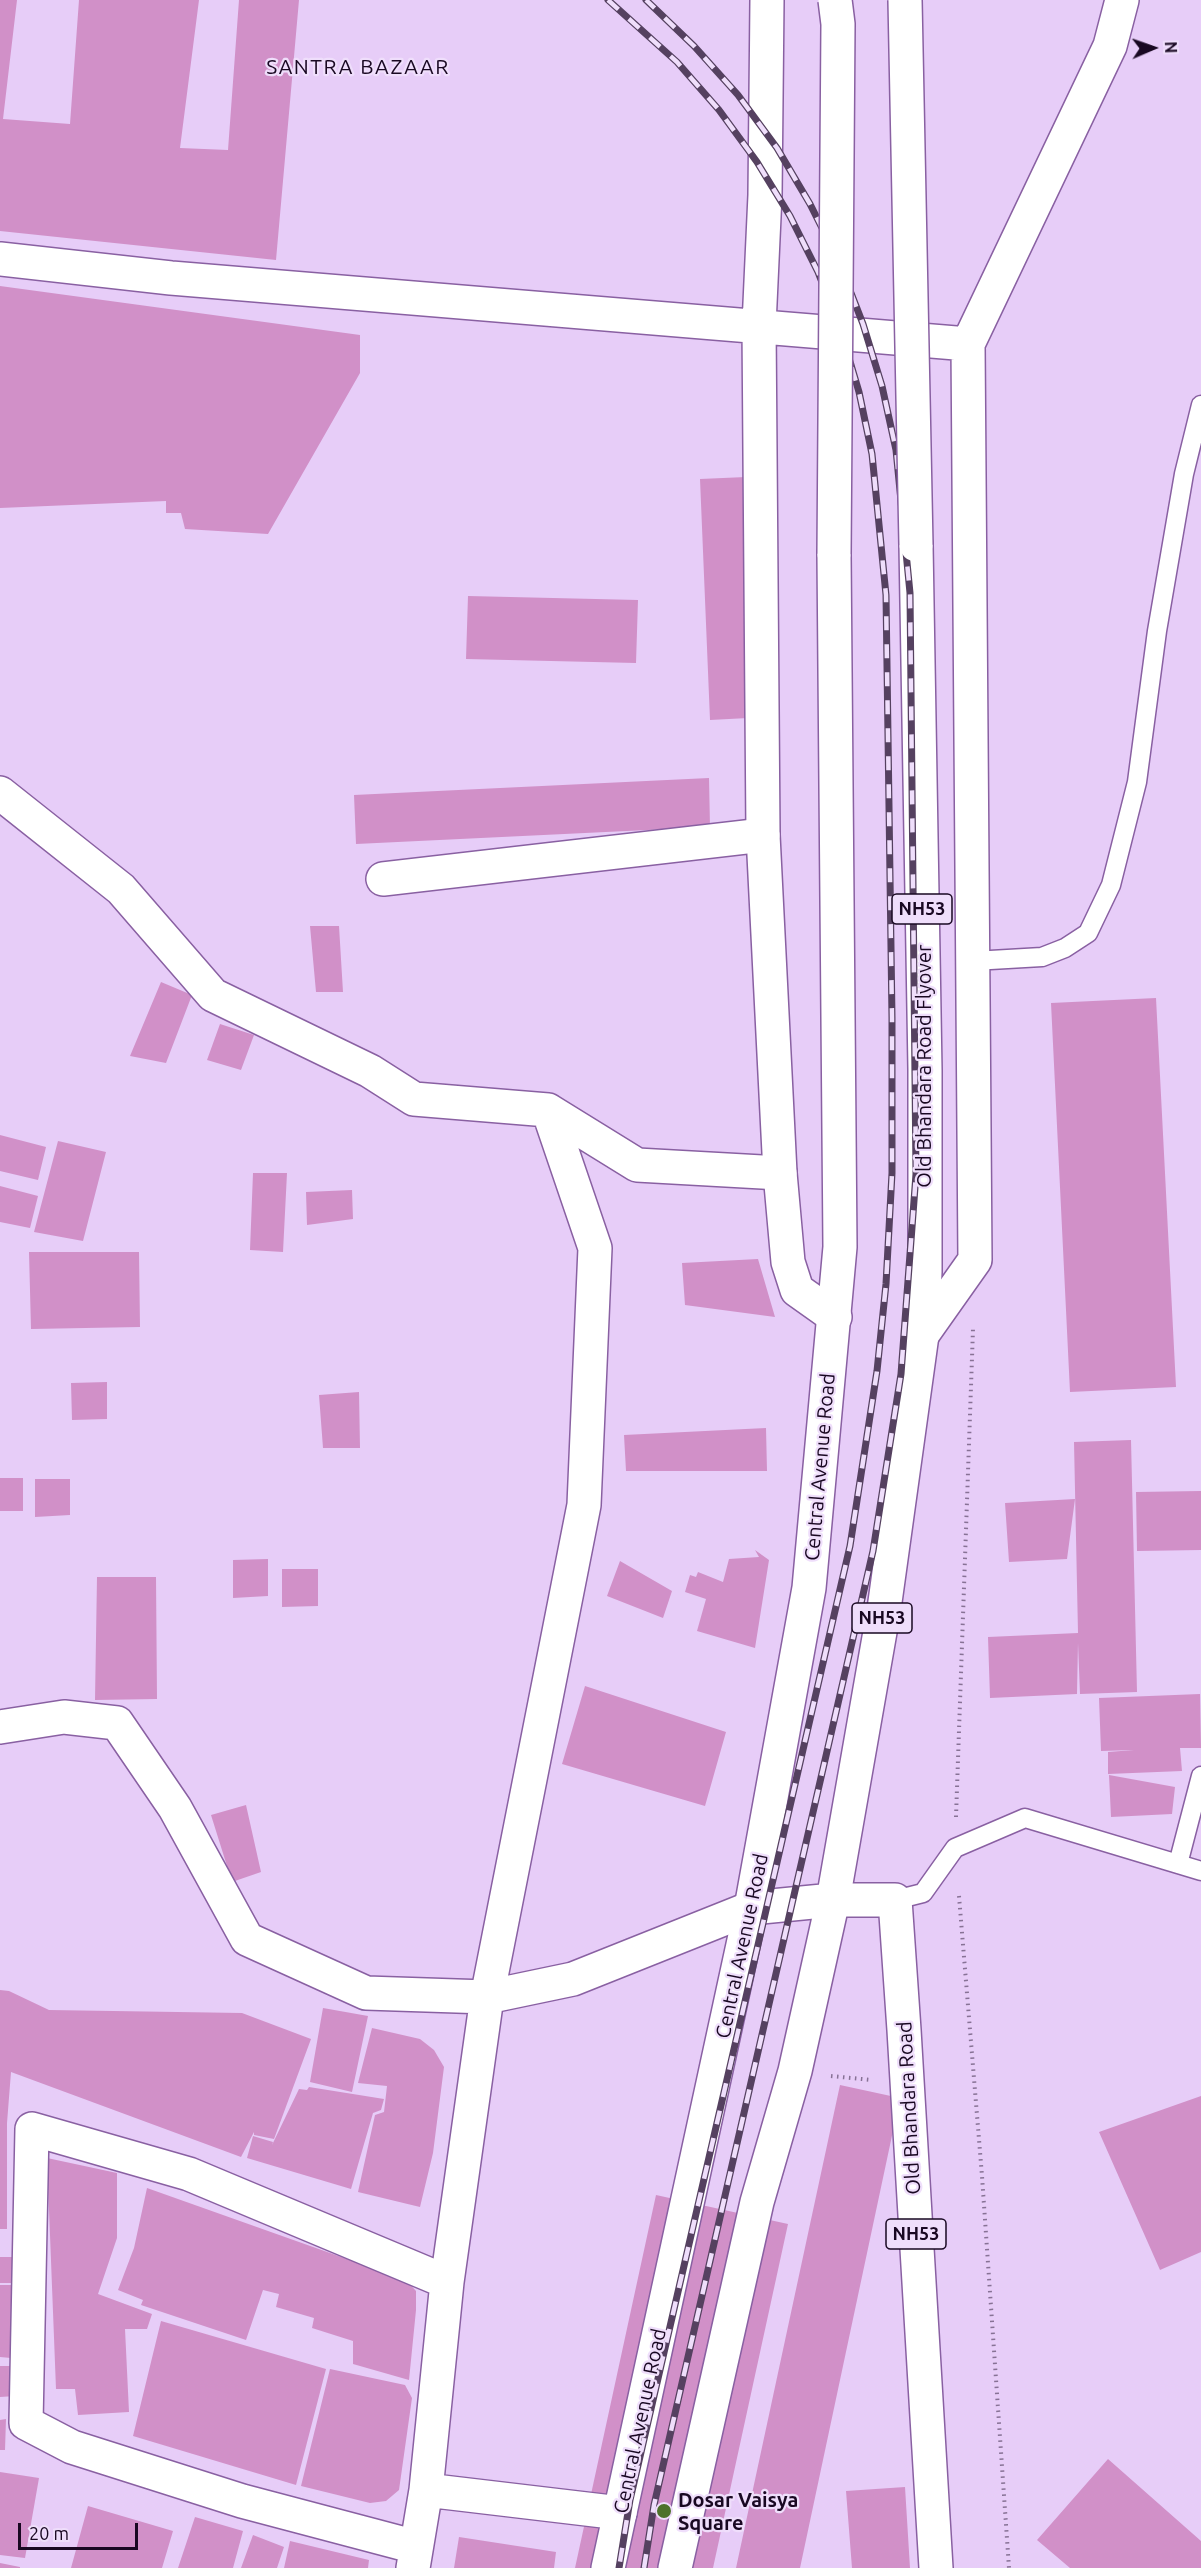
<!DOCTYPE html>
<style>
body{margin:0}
#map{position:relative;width:1201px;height:2568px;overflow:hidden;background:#e7cdf8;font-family:Ubuntu,sans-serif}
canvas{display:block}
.north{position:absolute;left:1123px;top:18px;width:60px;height:60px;-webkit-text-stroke:4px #efdefb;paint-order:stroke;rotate:88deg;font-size:16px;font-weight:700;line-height:24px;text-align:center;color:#190822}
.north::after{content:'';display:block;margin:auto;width:21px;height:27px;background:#190822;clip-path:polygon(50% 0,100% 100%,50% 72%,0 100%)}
.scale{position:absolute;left:18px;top:2523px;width:120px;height:27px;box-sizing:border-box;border:3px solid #190822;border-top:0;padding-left:8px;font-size:18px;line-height:21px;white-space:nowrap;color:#190822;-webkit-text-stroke:4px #efdefb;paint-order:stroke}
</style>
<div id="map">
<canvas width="1201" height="2568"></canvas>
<div class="north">N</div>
<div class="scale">20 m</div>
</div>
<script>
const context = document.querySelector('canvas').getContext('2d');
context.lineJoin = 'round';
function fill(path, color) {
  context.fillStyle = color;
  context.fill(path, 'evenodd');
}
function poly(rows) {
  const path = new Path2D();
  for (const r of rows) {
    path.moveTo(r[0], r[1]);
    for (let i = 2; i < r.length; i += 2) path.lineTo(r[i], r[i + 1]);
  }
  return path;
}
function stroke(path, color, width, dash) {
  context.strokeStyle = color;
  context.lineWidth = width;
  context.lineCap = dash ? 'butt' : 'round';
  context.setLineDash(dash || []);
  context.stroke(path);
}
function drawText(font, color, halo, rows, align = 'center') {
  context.font = font + ' Ubuntu,sans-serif';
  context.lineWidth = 4.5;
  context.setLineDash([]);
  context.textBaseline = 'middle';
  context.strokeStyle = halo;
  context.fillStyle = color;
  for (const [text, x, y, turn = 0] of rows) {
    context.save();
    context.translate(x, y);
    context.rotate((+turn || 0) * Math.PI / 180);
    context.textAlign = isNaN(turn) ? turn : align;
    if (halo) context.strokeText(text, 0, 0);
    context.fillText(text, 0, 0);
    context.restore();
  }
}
fill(poly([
 [0,0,17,0,3,119,70,124,79,0,199,0,180,148,228,150,239,0,299,0,276,260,0,231],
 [0,286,360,335,360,373,268,534,185,529,181,513,166,513,166,501,0,508],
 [746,477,748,718,710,720,700,479],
 [468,596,638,600,636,663,466,659],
 [709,778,710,827,356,844,354,795],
 [310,926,339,926,343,992,316,992],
 [161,982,192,995,166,1063,130,1056],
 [1156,998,1176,1387,1070,1392,1051,1003],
 [220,1024,254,1035,241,1070,207,1060],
 [0,1135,46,1147,38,1180,0,1171],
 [58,1141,106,1152,83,1241,34,1232],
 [253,1173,287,1173,283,1252,250,1250],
 [0,1186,38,1196,30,1228,0,1222],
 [352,1190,353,1219,307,1225,306,1192],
 [29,1252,139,1252,140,1327,31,1329],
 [758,1259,775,1317,685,1305,682,1263],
 [107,1382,107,1419,72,1420,71,1383],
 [359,1392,360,1448,323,1448,319,1395],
 [766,1428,767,1471,626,1471,624,1435],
 [1131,1440,1137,1692,1080,1694,1078,1643,1077,1694,990,1698,988,1637,1078,1633,1074,1442],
 [0,1478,23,1478,23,1511,0,1511],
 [35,1479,70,1479,70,1515,35,1517],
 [1201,1491,1201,1550,1137,1551,1136,1492],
 [1075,1499,1067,1559,1009,1562,1005,1503],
 [755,1550,769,1560,755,1648,697,1631,706,1599,685,1592,690,1575,696,1577,698,1572,723,1582,729,1559,759,1557],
 [268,1559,268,1596,233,1598,233,1560],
 [620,1561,672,1591,663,1618,607,1596],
 [282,1569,318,1569,318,1606,282,1607],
 [97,1577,156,1577,157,1699,95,1700],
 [585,1686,726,1732,705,1806,562,1764],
 [1200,1694,1201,1748,1180,1748,1182,1771,1108,1774,1108,1752,1134,1750,1101,1751,1099,1698],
 [1109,1775,1175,1787,1172,1814,1111,1817],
 [246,1805,261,1872,232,1882,211,1815],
 [0,1990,9,1991,49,2010,242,2013,311,2039,274,2139,254,2135,254,2132,241,2157,11,2072,7,2123,7,2229,0,2229],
 [323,2008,368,2016,352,2092,310,2082],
 [372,2028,420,2039,434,2050,444,2067,433,2153,420,2207,358,2192,375,2115,384,2112,387,2086,358,2083],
 [840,2085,900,2098,800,2568,736,2568],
 [309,2087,384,2099,381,2110,373,2113,351,2189,247,2158,253,2136,273,2142,272,2145,299,2089,307,2090],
 [1201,2096,1201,2252,1160,2270,1099,2132],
 [47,2158,117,2173,117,2238,98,2294,152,2314,147,2329,125,2329,129,2412,78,2415,75,2389,56,2389],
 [147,2188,406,2280,416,2291,416,2310,409,2380,353,2364,353,2341,312,2328,314,2318,276,2307,279,2294,263,2290,246,2340,141,2305,143,2300,118,2290,134,2248],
 [656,2195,788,2224,713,2568,575,2568],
 [0,2257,12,2257,12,2283,0,2283],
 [0,2285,11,2285,11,2358,0,2357],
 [161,2321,326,2369,296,2485,133,2436],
 [0,2366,15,2366,16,2396,0,2397],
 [330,2369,405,2385,412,2398,399,2490,386,2501,370,2503,301,2486],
 [6,2419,5,2450,0,2450,0,2420],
 [1108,2459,1201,2541,1201,2568,1070,2568,1037,2540],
 [0,2472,39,2478,25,2558,0,2555],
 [905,2487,910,2568,852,2568,846,2491],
 [88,2506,173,2531,162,2568,71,2568],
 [195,2517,243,2531,233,2568,178,2568],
 [253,2535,284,2547,277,2568,241,2568],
 [459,2537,556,2552,554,2568,454,2568],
 [290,2541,369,2560,368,2568,284,2568],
 [0,2563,20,2567,20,2568,0,2568]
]), '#d190c8');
const lane = poly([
 [973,961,1042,957,1065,948,1088,933,1111,885,1137,782,1157,631,1184,474,1201,405],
 [1178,1864,1201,1776],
 [895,1900,923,1893,955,1848,1025,1818,1201,1871]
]);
const street = poly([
 [0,793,121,889,213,995,370,1071,414,1099,548,1110,637,1165,780,1173],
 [383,879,763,835],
 [0,1727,64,1717,117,1723,175,1808,247,1939,366,1993,487,1997,584,1505,595,1248,548,1110],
 [426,2490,620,2513],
 [416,2547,242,2501,72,2447,26,2423,32,2129,189,2174,447,2282],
 [413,2568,426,2490,447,2282,487,1997,573,1979,751,1908]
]);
const secondary = poly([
 [767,0,765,195,759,325,763,835,780,1173,788,1262,797,1290,835,1317],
 [0,259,171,278,968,344],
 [922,1335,975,1260,968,344,1110,46,1122,0]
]);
const primary = poly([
 [608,2568,751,1908],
 [675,2568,757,2202,795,2071,833,1900]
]);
const highway = poly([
 [834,554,840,1247,809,1588,751,1908,833,1900,895,1900,904,2030,936,2568],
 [833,1900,884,1609,922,1335,925,1272,925,1070,916,545]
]);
stroke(lane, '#8960a2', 21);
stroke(street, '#8960a2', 36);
stroke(secondary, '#8960a2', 36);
stroke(primary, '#8960a2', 36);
stroke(highway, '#8960a2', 36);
stroke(poly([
 [956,1817,973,1329],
 [959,1896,982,2176,1009,2568],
 [831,2076,872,2080]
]), '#877295', 4, [1.5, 4.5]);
stroke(lane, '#fff', 18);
stroke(street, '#fff', 33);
stroke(secondary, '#fff', 33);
stroke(primary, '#fff', 33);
stroke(highway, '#fff', 33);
const rail = poly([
 [608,0,677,62,719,110,757,162,790,216,818,272,841,331,859,392,872,454,886,595,892,1018,892,1173,886,1284,877,1371,850,1546,630,2500,619,2568],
 [644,2568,654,2505,873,1551,901,1374,916,1174,910,593,896,450,882,386,863,324,839,262,810,204,777,148,738,95,694,46,646,0]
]);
stroke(rail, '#554160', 7);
stroke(rail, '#efdefb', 4.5, [14]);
const highwayBridge = poly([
 [905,0,916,545],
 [834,554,838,24,835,0]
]);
stroke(highwayBridge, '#8960a2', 36, []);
stroke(highwayBridge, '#fff', 33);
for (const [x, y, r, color] of [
 [664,2511,8,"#4e722a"]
]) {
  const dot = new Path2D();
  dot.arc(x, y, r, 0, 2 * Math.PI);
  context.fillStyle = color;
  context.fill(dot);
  stroke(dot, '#efdefb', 2);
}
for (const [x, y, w] of [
 [922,909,60],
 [882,1618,60],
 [916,2234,60]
]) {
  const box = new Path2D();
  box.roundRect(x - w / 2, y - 15, w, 30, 4.5);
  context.fillStyle = '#efdefb';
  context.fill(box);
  stroke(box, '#190822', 1.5);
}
drawText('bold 18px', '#190822', null, [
 ["NH53",922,909],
 ["NH53",882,1618],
 ["NH53",916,2234]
]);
drawText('20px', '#190822', '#efdefb', [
 ["Old Bhandara Road Flyover",924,1066,-90],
 ["Central Avenue Road",820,1467,-85],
 ["Central Avenue Road",742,1946,-78],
 ["Old Bhandara Road",909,2108,-93],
 ["Central Avenue Road",640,2421,-78]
]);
drawText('bold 20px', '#190822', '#efdefb', [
 ["Dosar Vaisya",678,2500],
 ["Square",678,2523]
], 'left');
context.letterSpacing = '1.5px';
drawText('21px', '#190822', '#efdefb', [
 ["SANTRA BAZAAR",358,67]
]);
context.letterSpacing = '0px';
</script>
